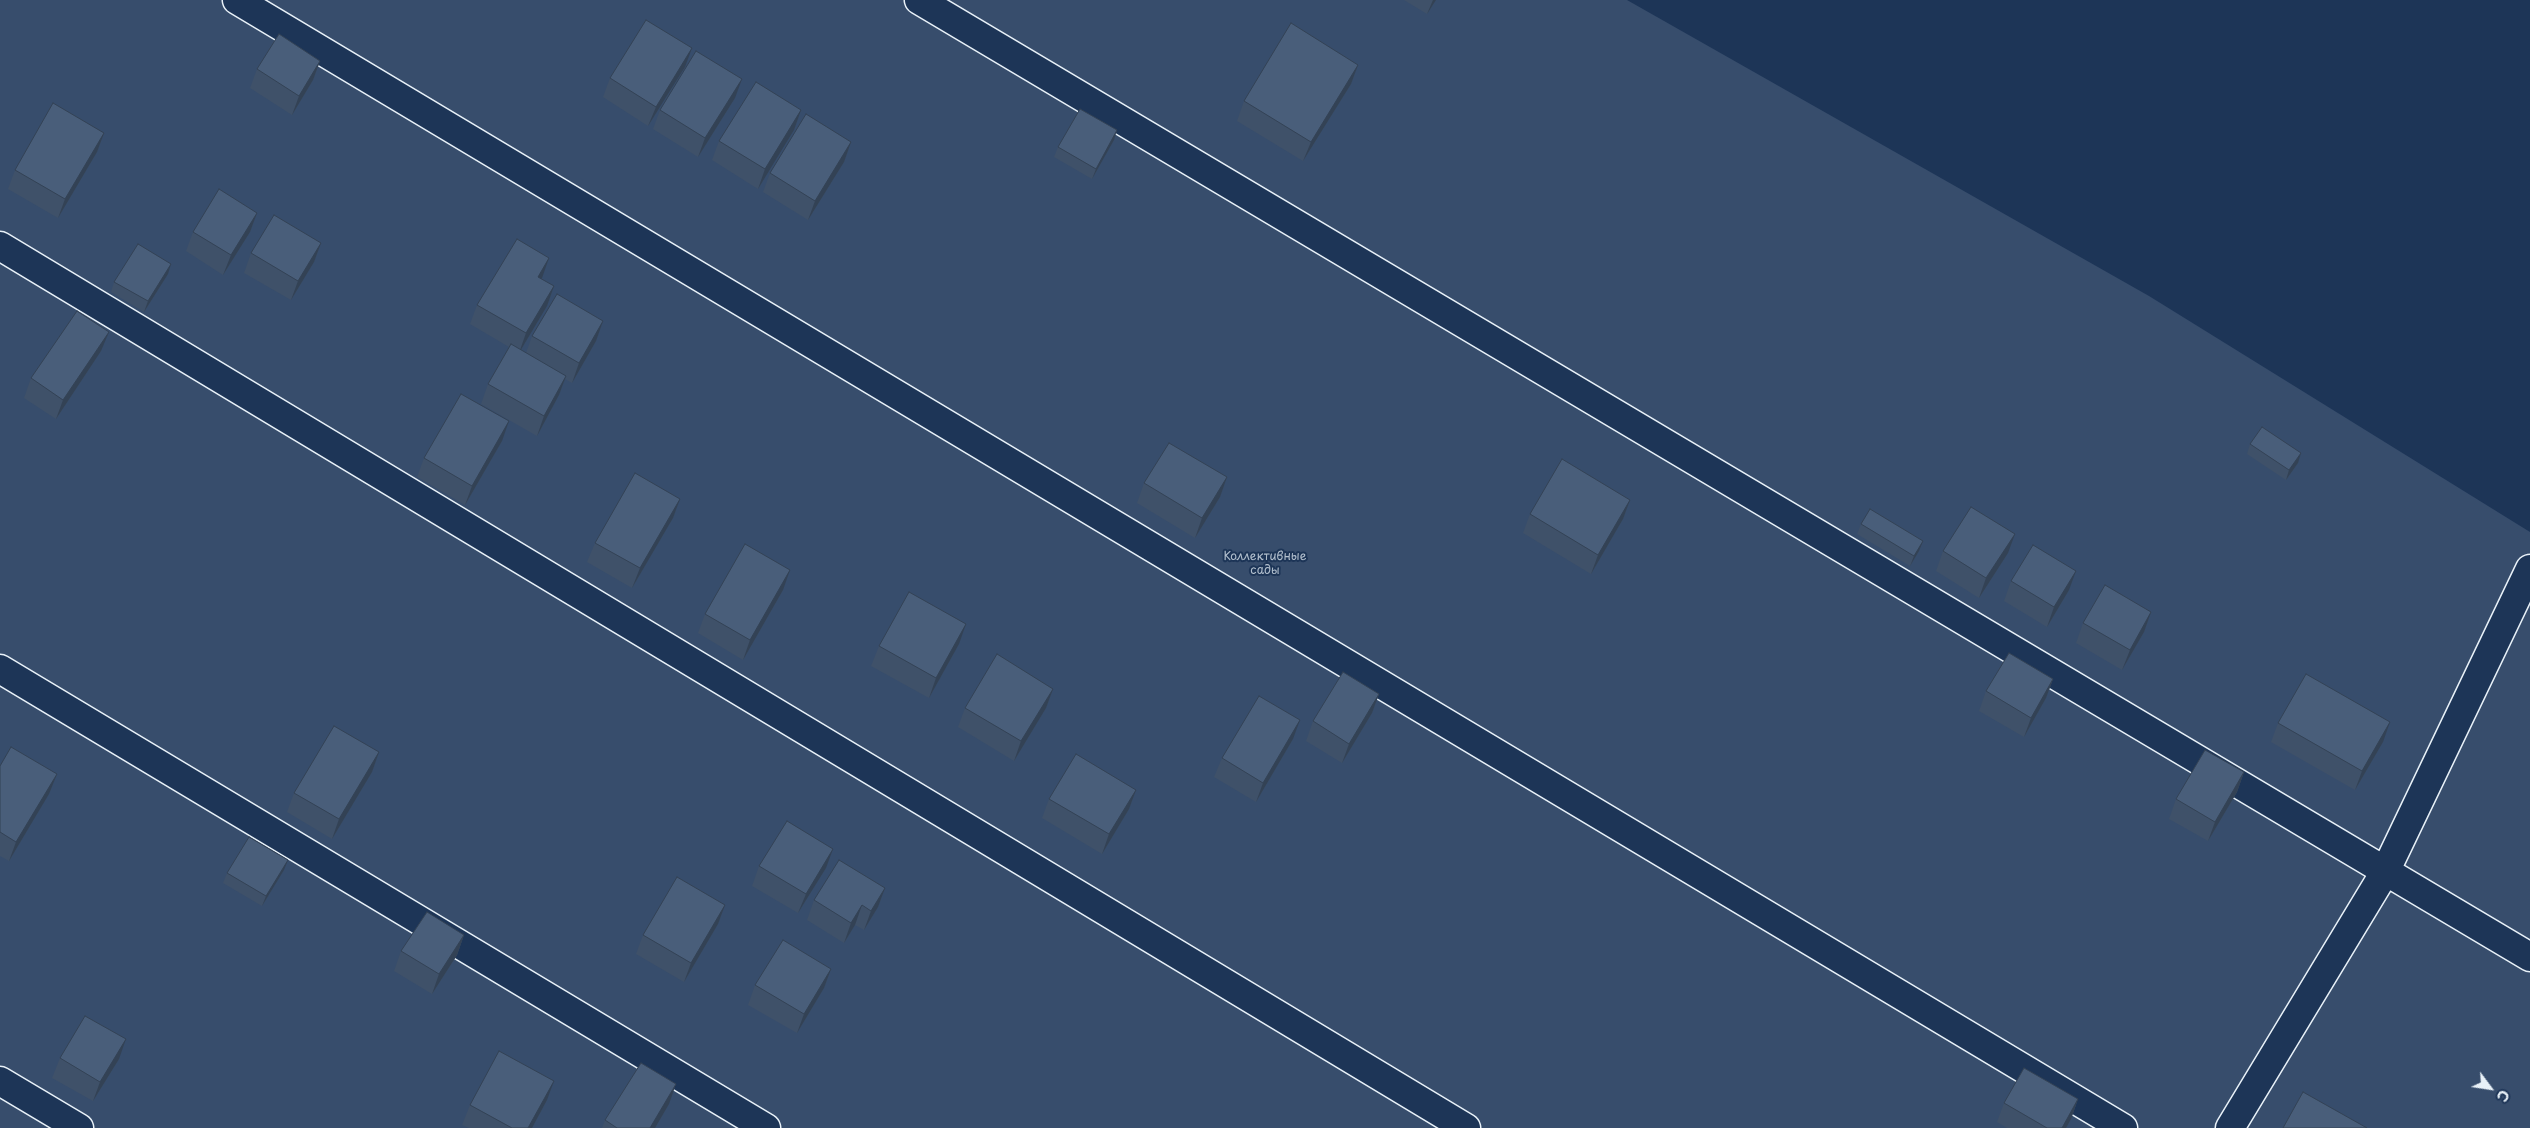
<!DOCTYPE html>
<meta charset="utf-8">
<style>
body{margin:0}
#map{position:relative;width:2530px;height:1128px;overflow:hidden;background:#1d3557;font-family:"Playpen Sans",sans-serif}
canvas{display:block}
.north{position:absolute;left:2465px;top:1063px;width:50px;height:50px;-webkit-text-stroke:4px #1d3557;paint-order:stroke;rotate:121deg;font-size:14px;font-weight:700;line-height:20px;text-align:center;color:#e8f1f8}
.north::after{content:'';display:block;margin:auto;width:18px;height:22px;background:#e8f1f8;clip-path:polygon(50% 0,100% 100%,50% 72%,0 100%)}
</style>
<div id="map">
<canvas width="2530" height="1128"></canvas>
<div class="north">С</div>
</div>
<script>
const context = document.querySelector('canvas').getContext('2d');
context.lineJoin = 'round';
function fill(path, color) {
  context.fillStyle = color;
  context.fill(path, 'evenodd');
}
function poly(rows) {
  const path = new Path2D();
  for (const r of rows) {
    path.moveTo(r[0], r[1]);
    for (let i = 2; i < r.length; i += 2) path.lineTo(r[i], r[i + 1]);
  }
  return path;
}
function stroke(path, color, width, dash) {
  context.strokeStyle = color;
  context.lineWidth = width;
  context.lineCap = dash ? 'butt' : 'round';
  context.setLineDash(dash || []);
  context.stroke(path);
}
function drawText(font, color, halo, rows, align = 'center') {
  context.font = font + ' "Playpen Sans",sans-serif';
  context.lineWidth = 4;
  context.setLineDash([]);
  context.textBaseline = 'middle';
  context.strokeStyle = halo;
  context.fillStyle = color;
  for (const [text, x, y, turn = 0] of rows) {
    context.save();
    context.translate(x, y);
    context.rotate((+turn || 0) * Math.PI / 180);
    context.textAlign = isNaN(turn) ? turn : align;
    if (halo) context.strokeText(text, 0, 0);
    context.fillText(text, 0, 0);
    context.restore();
  }
}
fill(poly([
 [0,0,1627,0,2149,296,2530,532,2530,1128,0,1128]
]), '#374d6c');
const minor = poly([
 [237,0,2123,1128],
 [919,0,2530,957],
 [0,246,1466,1128],
 [0,669,766,1128],
 [0,1081,79,1128],
 [2230,1128,2385,872,2530,569]
]);
stroke(minor, '#e8f1f8', 31);
stroke(minor, '#1d3557', 28);
fill(poly([
 [1404,0,1436,0,1427,14],
 [320,61,313,80,292,115,250,88,257,69],
 [1358,65,1351,84,1303,161,1237,121,1244,101],
 [685,67,648,126,603,97,610,78],
 [735,98,698,157,653,129,660,110],
 [801,110,794,130,758,189,712,160,719,141],
 [104,133,97,152,58,218,8,189,15,170],
 [1114,140,1092,179,1054,157,1058,147],
 [851,142,844,162,808,220,763,192,770,173],
 [257,213,250,232,223,275,186,251,193,232],
 [321,243,314,262,291,300,244,273,251,253],
 [168,274,144,312,111,292,114,282],
 [541,279,554,286,547,306,521,350,526,353,532,336,603,321,596,341,572,383,565,379,559,395,537,436,481,404,488,384,509,347,470,324,477,305],
 [101,351,56,419,24,398,31,378],
 [502,441,465,505,417,477,424,458],
 [2250,444,2298,463,2286,480,2247,454],
 [1227,477,1220,497,1195,538,1137,503,1144,483],
 [680,499,673,518,632,588,587,562,595,543],
 [1630,500,1623,519,1591,574,1523,533,1530,514],
 [1861,524,1919,551,1910,566,1857,534],
 [1943,551,2008,553,1979,598,1936,571],
 [2011,581,2069,590,2047,627,2004,601],
 [783,590,743,660,698,633,705,614],
 [2151,612,2144,632,2122,670,2076,643,2083,623],
 [959,644,929,698,871,666,879,646],
 [2053,679,2046,698,2024,737,1979,711,1986,691],
 [1053,689,1046,708,1014,761,958,727,965,708],
 [1379,694,1372,713,1342,763,1306,741,1313,721],
 [2278,723,2383,742,2355,790,2271,742],
 [1293,739,1256,802,1214,777,1222,758],
 [379,752,372,772,332,839,287,812,294,793],
 [0,766,57,774,49,794,9,861,0,856],
 [2244,772,2237,792,2208,841,2169,819,2176,799],
 [1136,790,1129,809,1102,854,1042,818,1049,799],
 [759,866,826,868,798,913,752,886],
 [284,870,262,906,223,883,227,873],
 [885,888,878,907,864,930,855,925,844,943,807,920,814,900],
 [725,905,718,924,684,982,636,954,643,935],
 [464,935,457,955,432,994,394,971,401,951],
 [831,969,824,988,797,1033,748,1005,755,985],
 [60,1058,119,1059,93,1101,52,1078],
 [2078,1099,2071,1119,2066,1128,2007,1128,1997,1122,2004,1103],
 [547,1100,532,1128,469,1128,462,1125,470,1105],
 [669,1104,655,1128,602,1128,605,1120]
]), '#3f5169');
fill(poly([
 [1433,0,1436,0,1427,14],
 [692,48,685,67,648,126,656,107],
 [320,61,313,80,292,115,299,96],
 [1358,65,1351,84,1303,161,1311,142],
 [742,79,735,98,698,157,705,138],
 [801,110,794,130,758,189,765,169],
 [1117,130,1114,140,1092,179,1096,169],
 [104,133,97,152,58,218,65,199],
 [851,142,844,162,808,220,815,201],
 [257,213,250,232,223,275,231,255],
 [321,243,314,262,291,300,298,281],
 [549,258,542,278,531,296,538,277],
 [171,264,168,274,144,312,148,301],
 [554,286,547,306,519,353,526,333],
 [603,321,596,341,572,383,579,363],
 [109,332,101,351,56,419,63,400],
 [566,376,559,395,537,436,544,416],
 [509,421,502,441,465,505,472,486],
 [2301,453,2298,463,2286,480,2289,470],
 [1227,477,1220,497,1195,538,1202,518],
 [680,499,673,518,632,588,640,568],
 [1630,500,1623,519,1591,574,1598,555],
 [2015,534,2008,553,1979,598,1986,578],
 [1923,541,1919,551,1910,566,1914,556],
 [790,570,783,590,743,660,750,640],
 [2076,571,2069,590,2047,627,2054,607],
 [2151,612,2144,632,2122,670,2130,650],
 [966,624,959,644,929,698,936,678],
 [2053,679,2046,698,2024,737,2031,718],
 [1053,689,1046,708,1014,761,1021,741],
 [1379,694,1372,713,1342,763,1349,744],
 [1300,720,1293,739,1256,802,1263,783],
 [2390,722,2383,742,2355,790,2362,771],
 [379,752,372,772,332,839,339,819],
 [2244,772,2237,792,2208,841,2215,822],
 [57,774,49,794,9,861,16,842],
 [1136,790,1129,809,1102,854,1109,834],
 [833,849,826,868,798,913,806,894],
 [288,860,284,870,262,906,266,896],
 [885,888,878,907,864,930,871,911],
 [725,905,718,924,684,982,691,963],
 [862,905,855,925,844,943,851,923],
 [464,935,457,955,432,994,439,974],
 [831,969,824,988,797,1033,804,1014],
 [126,1039,119,1059,93,1101,100,1082],
 [554,1081,547,1100,532,1128,528,1128],
 [676,1084,669,1104,655,1128,650,1128],
 [2078,1099,2071,1119,2066,1128,2062,1128]
]), '#334255');
const building = poly([
 [646,20,692,48,656,107,610,78,646,20],
 [1291,23,1358,65,1311,142,1244,101,1291,23],
 [279,34,320,61,299,96,257,69,279,34],
 [696,51,742,79,705,138,660,110,696,51],
 [756,82,801,110,765,169,719,141,756,82],
 [53,103,104,133,65,199,15,170,53,103],
 [1080,109,1117,130,1096,169,1058,147,1080,109],
 [806,114,851,142,815,201,770,173,806,114],
 [219,189,257,213,231,255,193,232,219,189],
 [274,215,321,243,298,281,251,253,274,215],
 [517,239,549,258,538,277,554,286,526,333,477,305,517,239],
 [138,244,171,264,148,301,114,282,138,244],
 [557,294,603,321,579,363,532,336,557,294],
 [77,311,109,332,63,400,31,378,77,311],
 [511,344,566,376,544,416,488,384,511,344],
 [461,394,509,421,472,486,424,458,461,394],
 [2262,427,2301,453,2289,470,2250,444,2262,427],
 [1169,443,1227,477,1202,518,1144,483,1169,443],
 [1562,459,1630,500,1598,555,1530,514,1562,459],
 [635,473,680,499,640,568,595,543,635,473],
 [1971,507,2015,534,1986,578,1943,551,1971,507],
 [1870,509,1923,541,1914,556,1861,524,1870,509],
 [745,544,790,570,750,640,705,614,745,544],
 [2033,545,2076,571,2054,607,2011,581,2033,545],
 [2105,585,2151,612,2130,650,2083,623,2105,585],
 [909,592,966,624,936,678,879,646,909,592],
 [2009,653,2053,679,2031,718,1986,691,2009,653],
 [997,654,1053,689,1021,741,965,708,997,654],
 [1343,672,1379,694,1349,744,1313,721,1343,672],
 [2306,674,2390,722,2362,771,2278,723,2306,674],
 [1259,696,1300,720,1263,783,1222,758,1259,696],
 [334,726,379,752,339,819,294,793,334,726],
 [11,747,57,774,16,842,0,832,0,766,11,747],
 [2205,750,2244,772,2215,822,2176,799,2205,750],
 [1076,754,1136,790,1109,834,1049,799,1076,754],
 [787,821,833,849,806,894,759,866,787,821],
 [249,837,288,860,266,896,227,873,249,837],
 [839,860,885,888,871,911,862,905,851,923,814,900,839,860],
 [677,877,725,905,691,963,643,935,677,877],
 [427,912,464,935,439,974,401,951,427,912],
 [783,940,831,969,804,1014,755,985,783,940],
 [85,1016,126,1039,100,1082,60,1058,85,1016],
 [499,1051,554,1081,528,1128,512,1128,470,1105,499,1051],
 [641,1063,676,1084,650,1128,617,1128,605,1120,641,1063],
 [2024,1068,2078,1099,2062,1128,2047,1128,2004,1103,2024,1068],
 [2303,1092,2367,1128,2283,1128,2303,1092]
]);
fill(building, '#495e7a');
stroke(building, '#334255', 1);
drawText('12px', '#b3c0ce', '#1d3557', [
 ["Коллективные",1265,557],
 ["сады",1265,571]
]);
</script>
